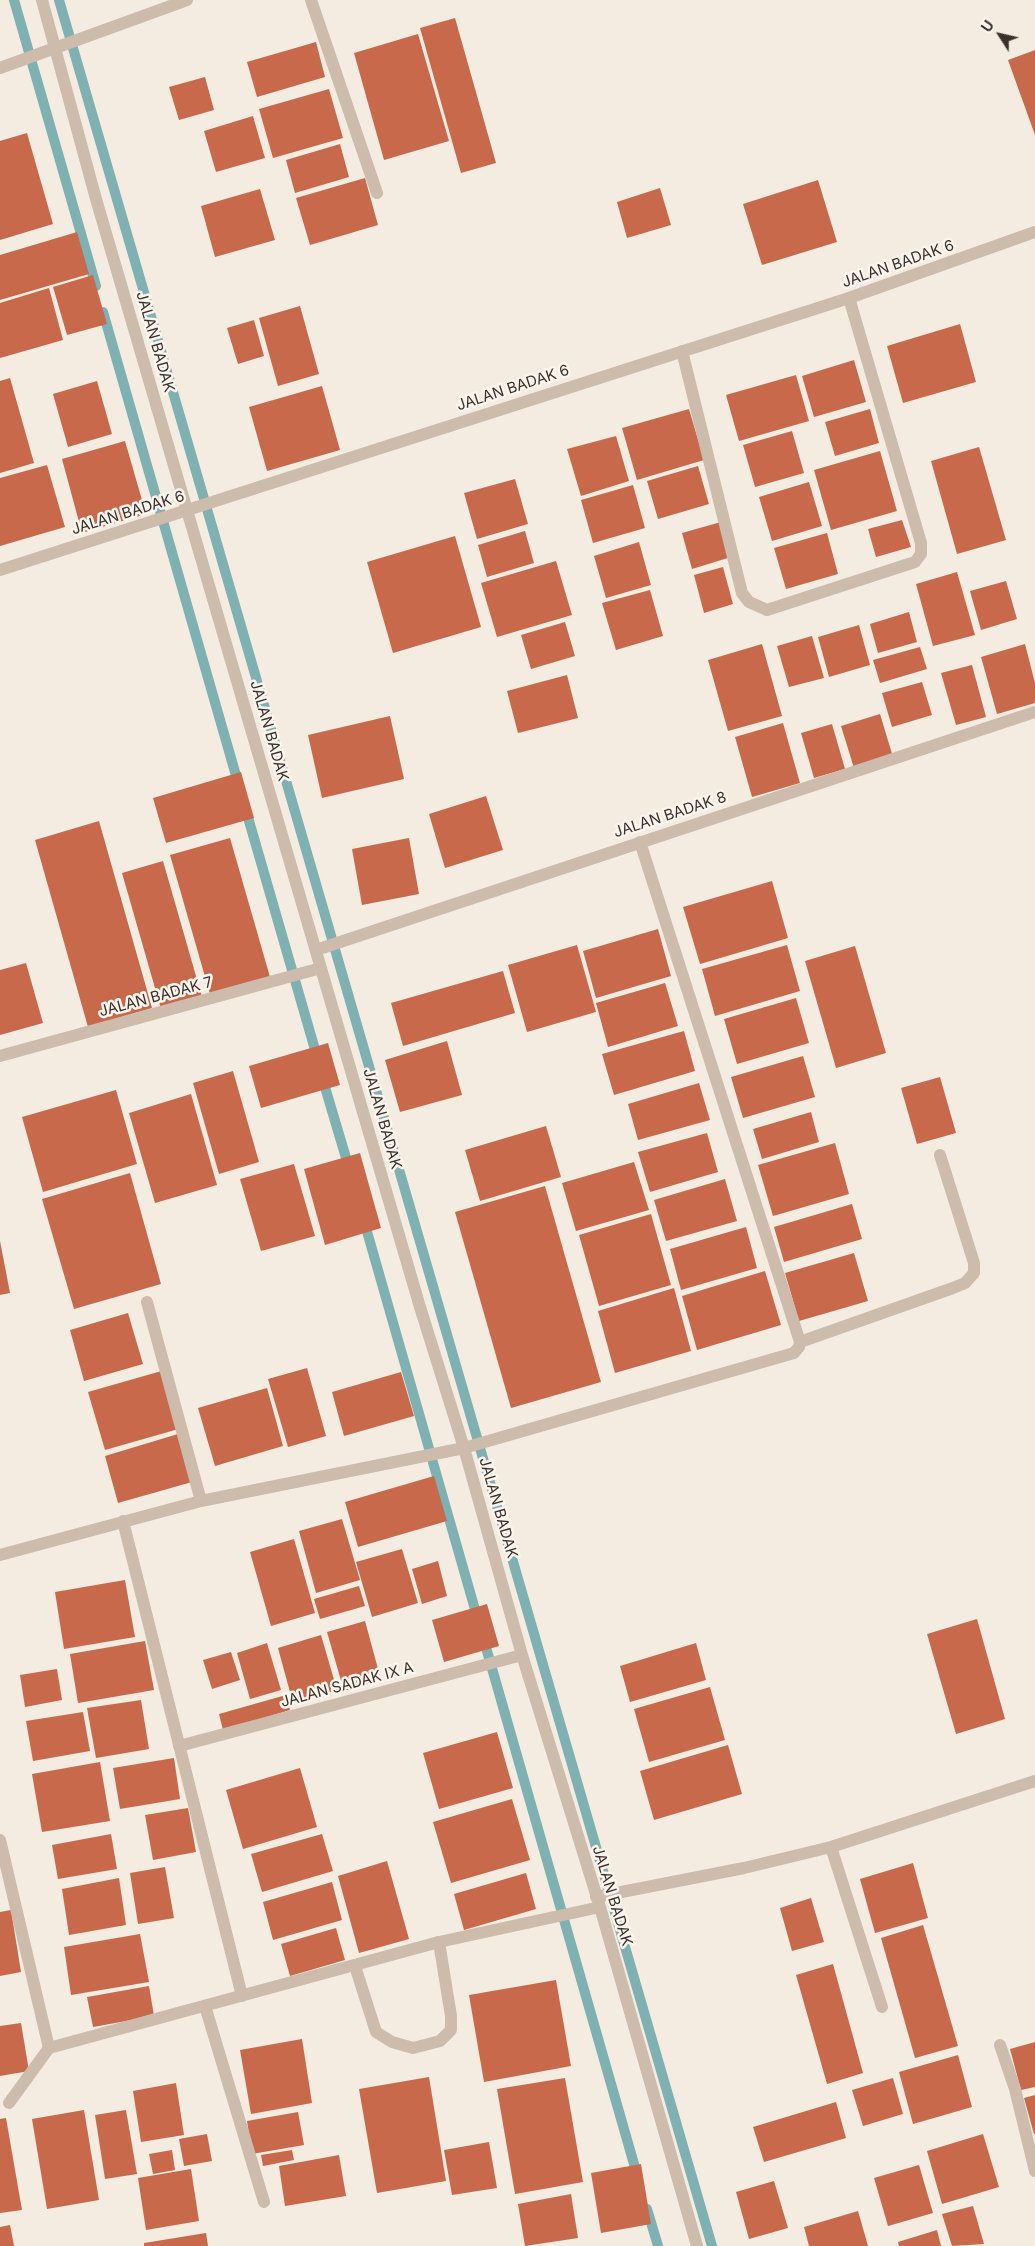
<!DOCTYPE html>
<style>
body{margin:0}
#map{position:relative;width:1035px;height:2246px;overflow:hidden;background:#f4ebe1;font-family:Inter,sans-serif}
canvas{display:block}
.north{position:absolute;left:975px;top:10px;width:50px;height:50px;-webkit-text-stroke:4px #fbf5ee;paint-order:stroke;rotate:305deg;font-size:14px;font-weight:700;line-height:20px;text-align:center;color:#3b302b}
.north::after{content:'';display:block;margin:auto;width:18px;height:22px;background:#3b302b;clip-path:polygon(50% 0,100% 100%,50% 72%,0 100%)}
</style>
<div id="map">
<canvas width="1035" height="2246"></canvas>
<div class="north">U</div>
</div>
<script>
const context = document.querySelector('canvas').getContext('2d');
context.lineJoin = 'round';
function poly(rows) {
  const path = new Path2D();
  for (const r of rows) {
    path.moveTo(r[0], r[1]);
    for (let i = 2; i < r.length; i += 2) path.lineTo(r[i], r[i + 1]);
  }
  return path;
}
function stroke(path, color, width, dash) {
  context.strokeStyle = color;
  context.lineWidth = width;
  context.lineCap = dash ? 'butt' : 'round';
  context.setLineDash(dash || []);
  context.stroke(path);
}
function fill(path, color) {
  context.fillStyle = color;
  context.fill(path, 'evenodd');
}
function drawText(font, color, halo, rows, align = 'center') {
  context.font = font + ' Inter,sans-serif';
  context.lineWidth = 5;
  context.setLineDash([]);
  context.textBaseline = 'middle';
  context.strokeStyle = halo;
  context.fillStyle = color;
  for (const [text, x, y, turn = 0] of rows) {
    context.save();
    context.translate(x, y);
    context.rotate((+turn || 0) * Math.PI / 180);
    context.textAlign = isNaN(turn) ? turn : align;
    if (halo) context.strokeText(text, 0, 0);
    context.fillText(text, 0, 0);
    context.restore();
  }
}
stroke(poly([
 [14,0,96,286],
 [59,0,712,2246],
 [103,312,239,786],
 [245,807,318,1060],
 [322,1077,349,1168],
 [364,1221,478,1620],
 [483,1637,638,2178],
 [647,2209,658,2246]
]), '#7fb0b2', 10);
fill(poly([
 [455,18,496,163,461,173,420,28],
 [418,34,449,141,384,160,354,53],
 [316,42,325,77,257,97,247,62],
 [1035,50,1035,135,1008,60],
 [205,77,214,110,179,120,169,87],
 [329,89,343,138,273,158,259,109],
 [253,116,265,158,216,172,204,131],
 [27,133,53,224,0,240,0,141],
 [340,144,349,177,295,193,286,160],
 [365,178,378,225,310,245,296,198],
 [818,180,837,242,762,265,743,204],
 [660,188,671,225,627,238,617,202],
 [260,189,275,240,215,257,201,206],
 [77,232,89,274,0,300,0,255],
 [93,275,107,324,67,335,53,287],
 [49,288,63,340,0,358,0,303],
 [300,306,319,374,278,386,259,318],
 [254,320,264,356,238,364,227,328],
 [960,324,976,382,903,403,887,346],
 [854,360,866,402,814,417,802,376],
 [796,375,809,421,739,441,726,395],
 [10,378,34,463,0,473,0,381],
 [97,381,112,434,68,447,53,394],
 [322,386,340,450,267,471,249,407],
 [689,409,704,460,637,480,622,428],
 [870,409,879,443,835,456,825,422],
 [792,431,804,473,755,487,743,445],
 [616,436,629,481,581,496,567,449],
 [125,441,146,514,82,533,62,459],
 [979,447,1006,540,957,554,931,461],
 [880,451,897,511,831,530,814,470],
 [47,465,65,527,0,546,0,478],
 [698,466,709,504,658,519,647,481],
 [515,479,528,524,477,539,464,493],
 [809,482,822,526,772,541,759,497],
 [633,485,645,528,593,543,581,500],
 [902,520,911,547,876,557,868,529],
 [721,522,731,557,692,569,682,533],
 [525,531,534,563,487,577,478,545],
 [827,533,838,574,786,589,774,548],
 [455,536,481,627,393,653,367,562],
 [639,542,651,585,606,598,594,556],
 [556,561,572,615,497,637,481,583],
 [723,567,733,604,704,613,694,575],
 [957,572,975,635,933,646,916,584],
 [1006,581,1017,619,981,630,970,591],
 [650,590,663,636,616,650,602,603],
 [909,612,917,642,878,653,870,624],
 [565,622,575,656,531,669,521,635],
 [859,625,870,665,829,677,818,637],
 [812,636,824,678,789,687,777,646],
 [762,644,782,716,728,731,708,660],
 [1025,644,1035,683,1035,703,997,714,981,657],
 [920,647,927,669,880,683,873,660],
 [972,665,986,717,956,725,941,673],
 [567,675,578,718,518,733,507,691],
 [922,682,932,715,892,727,882,693],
 [880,714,893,757,854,768,841,726],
 [390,716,404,779,322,798,308,735],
 [783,723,800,783,752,797,735,737],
 [832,724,845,769,814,778,801,733],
 [241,772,254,818,166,843,153,798],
 [486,796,503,850,445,868,429,814],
 [99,821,152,1008,88,1027,35,840],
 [230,838,270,977,210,994,170,855],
 [409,838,419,894,362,905,352,849],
 [163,861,202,997,161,1009,122,873],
 [772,881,788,938,700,964,683,907],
 [658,929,671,976,596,998,583,951],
 [577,945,596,1012,527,1032,508,965],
 [787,945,800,991,715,1016,702,969],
 [855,946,886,1053,836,1068,805,961],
 [26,963,43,1023,0,1035,0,970],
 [503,971,515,1013,403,1046,391,1003],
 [665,983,678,1026,608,1047,596,1003],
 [796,998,809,1043,737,1064,724,1019],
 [684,1031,695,1071,614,1095,602,1054],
 [447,1041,462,1095,400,1112,385,1060],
 [328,1043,340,1085,261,1108,249,1066],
 [803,1056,815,1097,743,1118,731,1077],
 [233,1071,259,1162,219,1174,193,1083],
 [940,1077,956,1133,917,1144,901,1088],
 [699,1083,710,1120,638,1140,628,1104],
 [116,1090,137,1164,43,1192,22,1117],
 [191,1094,217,1185,155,1203,129,1113],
 [811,1112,819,1142,762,1159,753,1129],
 [546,1126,561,1177,480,1201,465,1150],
 [707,1133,718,1172,650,1192,638,1152],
 [835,1143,849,1194,773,1216,758,1165],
 [360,1153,381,1228,325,1245,304,1169],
 [634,1162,649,1210,576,1231,562,1183],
 [294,1164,315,1236,261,1251,240,1179],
 [130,1173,161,1284,74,1309,42,1199],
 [725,1179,737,1221,666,1241,654,1200],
 [545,1186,601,1382,511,1408,455,1212],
 [852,1204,862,1239,784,1262,774,1227],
 [651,1214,671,1285,599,1306,579,1235],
 [746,1227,757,1268,681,1290,670,1249],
 [0,1241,10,1293,0,1295],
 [854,1253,868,1301,799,1321,785,1273],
 [765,1271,781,1325,697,1350,682,1296],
 [674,1288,691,1351,615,1373,598,1311],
 [128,1313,143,1364,84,1381,70,1330],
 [307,1368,326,1436,288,1447,268,1379],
 [165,1370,182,1428,105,1450,88,1392],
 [401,1372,414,1416,344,1436,332,1392],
 [267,1388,283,1446,215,1466,198,1408],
 [178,1434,192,1482,118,1503,105,1456],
 [434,1476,447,1521,358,1547,345,1502],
 [342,1519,360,1580,316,1593,299,1531],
 [294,1539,315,1613,271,1626,250,1552],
 [402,1549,418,1603,372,1617,356,1562],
 [438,1561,447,1596,422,1604,412,1569],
 [125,1580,135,1637,64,1649,55,1592],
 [359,1586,365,1606,320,1619,314,1599],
 [487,1604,499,1646,444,1662,432,1620],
 [977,1619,1005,1719,956,1734,927,1634],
 [365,1621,381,1680,344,1691,327,1632],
 [321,1635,337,1690,293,1703,278,1648],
 [145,1641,154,1690,78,1703,70,1654],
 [267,1643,281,1690,250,1699,237,1653],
 [696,1643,706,1680,630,1702,620,1666],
 [231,1652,240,1680,212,1689,203,1660],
 [57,1669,62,1700,25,1707,20,1675],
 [710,1687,725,1740,649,1762,634,1709],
 [286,1695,290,1710,223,1730,219,1714],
 [141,1700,149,1749,96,1758,87,1708],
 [83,1712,90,1751,33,1761,26,1721],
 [497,1732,513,1788,439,1809,423,1753],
 [728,1745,742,1794,654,1820,640,1771],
 [174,1758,180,1799,120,1809,113,1768],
 [100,1762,110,1821,42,1832,32,1774],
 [300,1768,317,1827,243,1849,226,1790],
 [512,1799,530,1860,451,1883,433,1822],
 [188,1808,196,1852,153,1860,145,1815],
 [111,1834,117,1869,58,1879,52,1845],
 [322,1834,333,1871,262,1892,251,1854],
 [387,1861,409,1939,359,1953,338,1876],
 [913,1863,928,1918,875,1933,860,1879],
 [165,1867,174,1918,138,1924,130,1873],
 [526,1873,536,1909,464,1930,454,1894],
 [119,1878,126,1925,69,1935,62,1889],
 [332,1882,342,1920,273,1940,263,1902],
 [811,1898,824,1942,792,1951,780,1908],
 [11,1910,21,1972,0,1976,0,1912],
 [923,1925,958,2046,915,2058,881,1938],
 [336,1928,345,1960,290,1976,281,1944],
 [140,1934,149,1982,71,1995,64,1947],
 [833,1964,863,2073,827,2084,796,1975],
 [556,1980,571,2066,484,2082,469,1995],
 [149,1986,154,2016,93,2027,87,1997],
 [21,2023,29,2071,0,2076,0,2026],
 [302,2039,312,2103,251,2114,240,2050],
 [1035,2042,1035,2087,1021,2090,1010,2049],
 [958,2055,972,2107,913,2124,899,2072],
 [429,2077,446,2181,377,2193,359,2089],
 [565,2078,583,2182,515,2194,497,2089],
 [893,2078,903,2114,863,2126,852,2090],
 [176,2083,184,2135,141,2142,133,2091],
 [1035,2095,1035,2134,1034,2134,1024,2098],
 [836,2102,846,2138,764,2162,753,2127],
 [84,2110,99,2200,47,2209,32,2119],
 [126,2110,137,2174,105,2179,95,2115],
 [298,2112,304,2145,252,2154,247,2121],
 [6,2118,22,2210,0,2213,0,2119],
 [207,2134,212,2161,184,2166,179,2139],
 [983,2134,999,2187,942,2204,927,2151],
 [489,2142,497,2188,452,2195,444,2150],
 [172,2150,175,2170,153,2174,149,2154],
 [292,2150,294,2160,263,2166,261,2155],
 [339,2155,346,2196,285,2206,279,2166],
 [641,2164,651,2224,601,2233,591,2173],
 [919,2165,933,2213,888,2226,874,2178],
 [191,2169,199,2221,146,2230,138,2178],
 [774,2181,788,2228,749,2239,736,2192],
 [571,2194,578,2238,525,2246,518,2204],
 [973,2206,984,2244,952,2246,942,2214],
 [858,2211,868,2246,809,2246,804,2227],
 [10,2225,14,2246,0,2246,0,2227],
 [937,2230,941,2246,899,2246,898,2242],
 [206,2233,208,2246,144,2246,144,2243]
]), '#c8694b');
stroke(poly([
 [355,1966,376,2032,392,2042,413,2048,440,2041,451,2030,451,2016,439,1942],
 [9,2103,49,2048]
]), '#cdbbac', 12);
stroke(poly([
 [42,0,96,199,420,1307,464,1448,522,1655,600,1907,697,2246],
 [311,0,377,193],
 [0,68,187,0],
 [682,351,742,593,749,602,767,610,915,562,921,554,921,543,849,298],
 [0,570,849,298,1035,232],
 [316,950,1035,712],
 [0,1056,321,968],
 [147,1302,201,1501],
 [800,1342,953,1288,965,1283,974,1273,974,1263,940,1155],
 [123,1521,242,1996],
 [0,1555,201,1501,464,1448,794,1353,799,1347,800,1342,640,842],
 [179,1746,522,1655],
 [0,1840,49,2048,439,1942,600,1907],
 [831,1847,1035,1781],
 [596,1897,744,1868,831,1847,882,2007],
 [205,2006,264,2202],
 [1000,2045,1015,2089,1035,2171]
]), '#cdbbac', 12);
drawText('15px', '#3b302b', '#fbf5ee', [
 ["JALAN BADAK 6",898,264,-19],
 ["JALAN BADAK",155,342,74],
 ["JALAN BADAK 6",513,388,-18],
 ["JALAN BADAK 6",128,513,-17],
 ["JALAN BADAK",269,731,74],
 ["JALAN BADAK 8",670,815,-18],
 ["JALAN BADAK 7",156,997,-15],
 ["JALAN BADAK",382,1119,74],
 ["JALAN BADAK",498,1508,74],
 ["JALAN SADAK IX A",347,1685,-15],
 ["JALAN BADAK",612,1896,73]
]);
</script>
